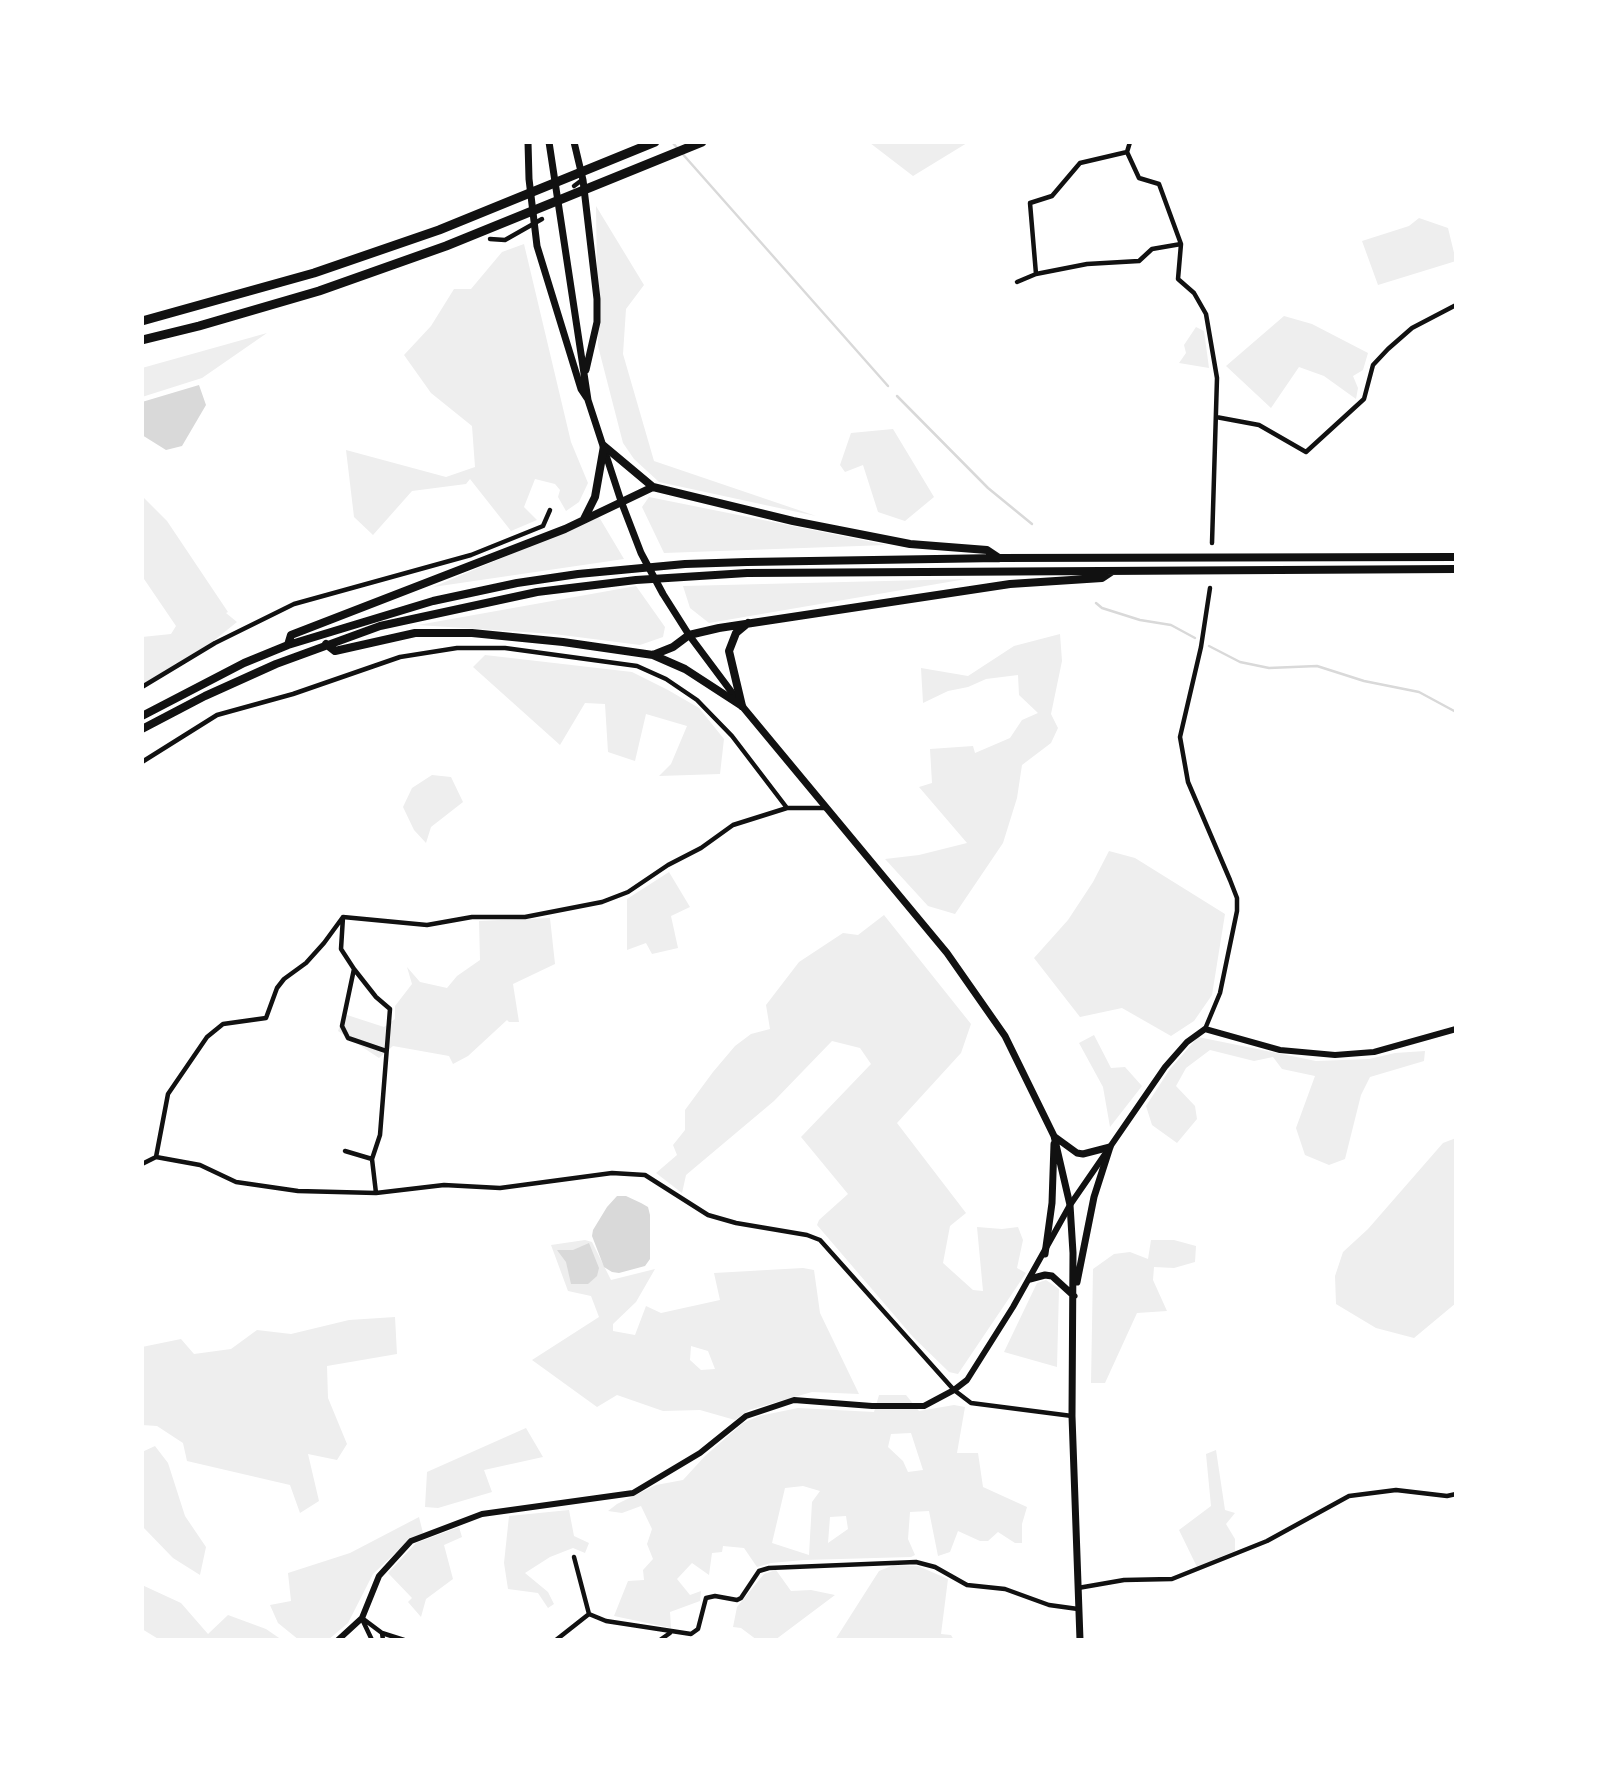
<!DOCTYPE html>
<style>
body{margin:0}
#map{position:relative;width:1598px;height:1782px;overflow:hidden;background:#fff;font-family:Signika,sans-serif}
canvas{display:block}
.frame{position:absolute;inset:0;border:144px solid #fff;pointer-events:none}
</style>
<div id="map">
<canvas width="1598" height="1782"></canvas>
<div class="frame"></div>
</div>
<script>
const context = document.querySelector('canvas').getContext('2d');
context.lineJoin = 'round';
function fill(path, color) {
  context.fillStyle = color;
  context.fill(path, 'evenodd');
}
function poly(rows) {
  const path = new Path2D();
  for (const r of rows) {
    path.moveTo(r[0], r[1]);
    for (let i = 2; i < r.length; i += 2) path.lineTo(r[i], r[i + 1]);
  }
  return path;
}
function stroke(path, color, width, dash) {
  context.strokeStyle = color;
  context.lineWidth = width;
  context.lineCap = dash ? 'butt' : 'round';
  context.setLineDash(dash || []);
  context.stroke(path);
}
fill(poly([
 [870,143,870,142,967,143,913,176],
 [596,206,644,285,626,309,623,354,654,461,816,516,659,482,634,459,623,443,598,346],
 [1419,218,1448,228,1456,261,1378,285,1362,241,1409,226],
 [524,244,571,442,588,483,579,502,566,511,558,497,560,490,555,484,535,479,524,507,537,520,511,531,470,479,466,484,412,491,373,535,354,517,346,450,446,477,475,467,472,426,431,393,404,355,431,326,454,289,471,289,502,252],
 [1284,316,1312,324,1368,353,1363,370,1353,376,1358,388,1356,399,1324,376,1299,367,1271,408,1226,366],
 [1196,327,1204,331,1209,368,1179,363,1186,353,1184,345],
 [267,333,202,378,142,397,142,368],
 [893,429,934,497,905,521,878,512,863,465,845,472,840,465,851,433],
 [142,496,167,521,228,612,226,613,237,622,212,642,142,685,142,679,144,678,142,674,142,637,171,634,176,626,142,576],
 [649,497,887,545,664,553,642,507],
 [599,517,624,559,433,587],
 [966,579,709,623,690,608,683,586],
 [636,586,665,627,663,637,640,645,554,634,418,625],
 [1060,634,1062,661,1051,714,1058,728,1051,743,1022,765,1017,798,1003,843,955,914,928,906,885,859,919,855,967,843,919,787,932,783,930,749,973,746,975,753,1010,738,1022,720,1038,713,1019,695,1018,675,986,679,968,687,948,691,923,703,921,668,968,676,1014,646],
 [485,655,632,672,668,690,699,708,724,739,720,774,659,776,671,764,687,726,646,714,635,761,608,752,605,704,585,703,560,745,473,667],
 [432,775,451,777,463,802,431,827,426,843,414,830,403,807,412,788],
 [1109,851,1135,858,1225,914,1212,995,1194,1021,1171,1036,1122,1008,1080,1017,1034,958,1068,920,1093,882],
 [669,872,690,907,671,916,678,948,652,954,646,943,627,950,627,899],
 [884,915,971,1024,961,1053,897,1123,966,1213,950,1226,943,1263,973,1290,983,1291,977,1227,1002,1229,1018,1227,1023,1240,1017,1268,1026,1273,958,1374,949,1372,913,1337,817,1225,819,1220,848,1194,801,1137,871,1064,860,1048,832,1041,774,1101,686,1175,682,1193,656,1173,677,1155,673,1145,685,1130,685,1110,713,1072,735,1046,751,1034,770,1029,766,1005,799,962,843,933,858,935],
 [550,918,555,964,513,984,519,1022,509,1022,507,1020,468,1056,453,1064,449,1056,393,1046,379,1058,338,1031,344,1014,384,1027,395,1019,395,1006,412,984,407,967,420,982,447,988,457,976,480,960,479,921],
 [1094,1035,1111,1068,1125,1067,1142,1086,1110,1127,1103,1087,1079,1043],
 [1198,1037,1316,1061,1369,1059,1395,1053,1425,1051,1424,1061,1370,1077,1361,1095,1345,1159,1329,1165,1305,1155,1296,1128,1315,1076,1282,1069,1273,1057,1254,1061,1210,1050,1186,1068,1176,1086,1195,1106,1197,1119,1177,1143,1152,1125,1146,1106,1170,1069],
 [1456,1138,1456,1303,1414,1338,1376,1328,1336,1304,1335,1276,1343,1252,1368,1229,1443,1143],
 [585,1240,592,1242,611,1280,655,1269,636,1302,613,1324,613,1331,635,1335,646,1306,661,1313,720,1300,714,1273,803,1268,814,1270,820,1313,859,1394,812,1392,749,1410,735,1420,700,1410,663,1411,617,1395,597,1407,532,1360,599,1317,591,1296,568,1291,551,1245],
 [691,1346,708,1351,715,1369,701,1370,690,1360],
 [1151,1240,1174,1240,1196,1246,1195,1262,1174,1268,1154,1267,1153,1280,1167,1311,1137,1313,1105,1383,1091,1383,1093,1269,1114,1254,1130,1252,1148,1259],
 [1046,1280,1059,1289,1057,1367,1004,1352,1037,1283],
 [395,1317,397,1354,327,1366,328,1398,347,1444,337,1460,308,1454,319,1501,300,1513,290,1485,187,1461,183,1443,157,1426,142,1425,142,1347,181,1339,194,1354,231,1349,257,1330,291,1334,349,1320],
 [879,1395,906,1395,919,1411,954,1405,965,1407,957,1453,978,1453,983,1487,1027,1507,1022,1524,1022,1543,1015,1543,998,1532,988,1541,980,1541,958,1531,950,1552,938,1556,929,1511,910,1512,908,1539,915,1555,911,1557,804,1560,771,1563,757,1567,744,1548,723,1546,722,1552,712,1553,709,1575,692,1563,677,1579,690,1595,701,1591,700,1601,670,1612,671,1628,614,1616,628,1581,644,1580,643,1570,653,1559,647,1544,652,1529,641,1506,622,1513,608,1511,617,1504,656,1485,683,1480,705,1456,743,1423,759,1416,798,1408,874,1412],
 [911,1433,923,1470,908,1472,903,1461,888,1447,891,1434],
 [803,1486,820,1491,812,1502,809,1555,772,1543,785,1488],
 [846,1516,848,1529,828,1543,830,1517],
 [526,1428,543,1457,484,1470,492,1492,438,1508,425,1507,427,1472],
 [155,1446,168,1463,185,1516,206,1547,200,1575,173,1558,142,1526,142,1452],
 [1216,1450,1225,1510,1235,1513,1226,1524,1235,1539,1235,1551,1197,1567,1179,1530,1211,1506,1206,1454],
 [569,1510,574,1536,589,1543,585,1553,573,1548,550,1557,525,1573,548,1592,554,1604,548,1608,538,1593,508,1589,504,1563,509,1516],
 [419,1517,423,1533,409,1540,373,1574,348,1623,328,1640,299,1640,278,1623,270,1605,291,1601,288,1573,350,1553],
 [459,1527,462,1537,444,1545,453,1579,426,1599,421,1617,408,1602,412,1598,388,1573,416,1543],
 [894,1565,918,1566,948,1579,941,1634,951,1635,954,1640,835,1640,879,1571],
 [776,1570,791,1591,811,1590,835,1595,775,1640,757,1640,741,1628,733,1627,737,1607,764,1574],
 [142,1585,181,1603,208,1634,228,1615,266,1629,282,1640,160,1640,142,1629]
]), '#eee');
fill(poly([
 [199,385,206,405,182,446,166,450,142,435,142,402],
 [617,1196,626,1196,641,1203,648,1207,650,1215,650,1259,645,1266,619,1273,612,1272,604,1267,592,1236,593,1230,607,1207],
 [589,1243,599,1268,597,1276,588,1284,571,1284,566,1262,557,1250,573,1250]
]), '#d9d9d9');
stroke(poly([
 [672,142,888,386],
 [897,396,988,488,1032,524],
 [1096,603,1102,608,1140,620,1171,625,1195,638],
 [1209,646,1240,662,1269,668,1317,666,1364,681,1419,692,1456,712]
]), '#d9d9d9', 2.5);
stroke(poly([
 [1130,142,1127,152,1139,178,1159,184,1181,244,1178,279,1194,293,1206,314,1217,378,1212,543],
 [574,186,582,180],
 [490,239,505,240,542,219],
 [1036,274,1030,203,1052,196,1080,163,1127,152],
 [1017,282,1036,274,1087,264,1139,261,1152,249,1181,244],
 [1216,417,1259,425,1306,452,1364,399,1373,365,1388,349,1412,328,1456,305],
 [142,687,215,643,294,604,471,555,543,526,550,510],
 [142,762,217,715,293,694,400,657,457,648,505,648,637,666,666,679,697,700,732,736,787,808],
 [343,917,341,949,354,969,342,1026,348,1038,386,1051],
 [354,969,376,997,390,1009,380,1135,372,1159,376,1193],
 [1205,1029,1220,993,1237,911,1237,898,1230,880,1188,782,1180,737,1201,647,1210,588],
 [345,1151,372,1159],
 [156,1157,168,1094,207,1037,223,1024,266,1018,277,988,284,979,306,963,324,943,343,917,427,925,472,917,525,917,602,902,628,892,668,865,701,848,733,825,787,808,825,808],
 [142,1164,156,1157,200,1165,236,1182,298,1191,376,1193,444,1185,500,1188,612,1173,645,1175,708,1215,736,1223,807,1235,820,1240,954,1390,971,1403,1072,1416],
 [574,1557,589,1614],
 [1078,1588,1124,1580,1172,1579,1267,1541,1349,1496,1396,1490,1447,1496,1456,1494],
 [362,1618,382,1633,404,1640],
 [362,1619,372,1640],
 [382,1633,383,1640],
 [556,1640,589,1614,606,1621,691,1634,698,1629,706,1598,715,1596,737,1600,741,1598,759,1571,769,1568,916,1562,935,1567,967,1585,1005,1589,1049,1605,1078,1609],
 [660,1640,670,1633]
]), '#111', 4.5);
stroke(poly([
 [338,1640,362,1618,379,1576,411,1541,482,1514,633,1493,700,1453,746,1416,794,1400,872,1406,924,1406,954,1390,967,1380,1013,1307,1070,1205,1165,1067,1187,1042,1205,1029,1280,1050,1335,1055,1374,1052,1456,1029]
]), '#111', 6);
stroke(poly([
 [528,142,529,179,537,246,581,389,587,398],
 [549,142,588,400,621,501,641,553,663,594,689,635,742,706,947,953,1005,1036,1054,1136,1070,1205,1073,1253,1072,1416,1080,1640],
 [574,142,583,180,597,299,597,322,586,370],
 [1055,1137,1077,1153,1083,1154,1110,1147],
 [1045,1254,1052,1203,1054,1144],
 [1030,1279,1045,1275,1052,1276,1074,1296],
 [1077,1282,1094,1197,1110,1147]
]), '#111', 7);
stroke(poly([
 [584,519,595,497,604,446,653,487],
 [326,644,335,651,415,633,472,633,563,642,653,655,673,647,689,635,719,628,1010,584,1102,578,1111,572],
 [288,645,291,635,565,529,653,487,793,521,910,544,987,550,999,558],
 [653,655,685,669,742,706],
 [742,706,729,651,736,633,748,623],
 [142,716,244,663,288,645,433,601,517,583,578,574,685,564,747,562,999,558,1456,557],
 [142,729,205,696,276,664,380,626,537,592,636,580,747,573,1456,569]
]), '#111', 8);
stroke(poly([
 [142,321,314,273,439,230,655,142],
 [142,340,199,326,319,291,446,246,702,142]
]), '#111', 9);
</script>
